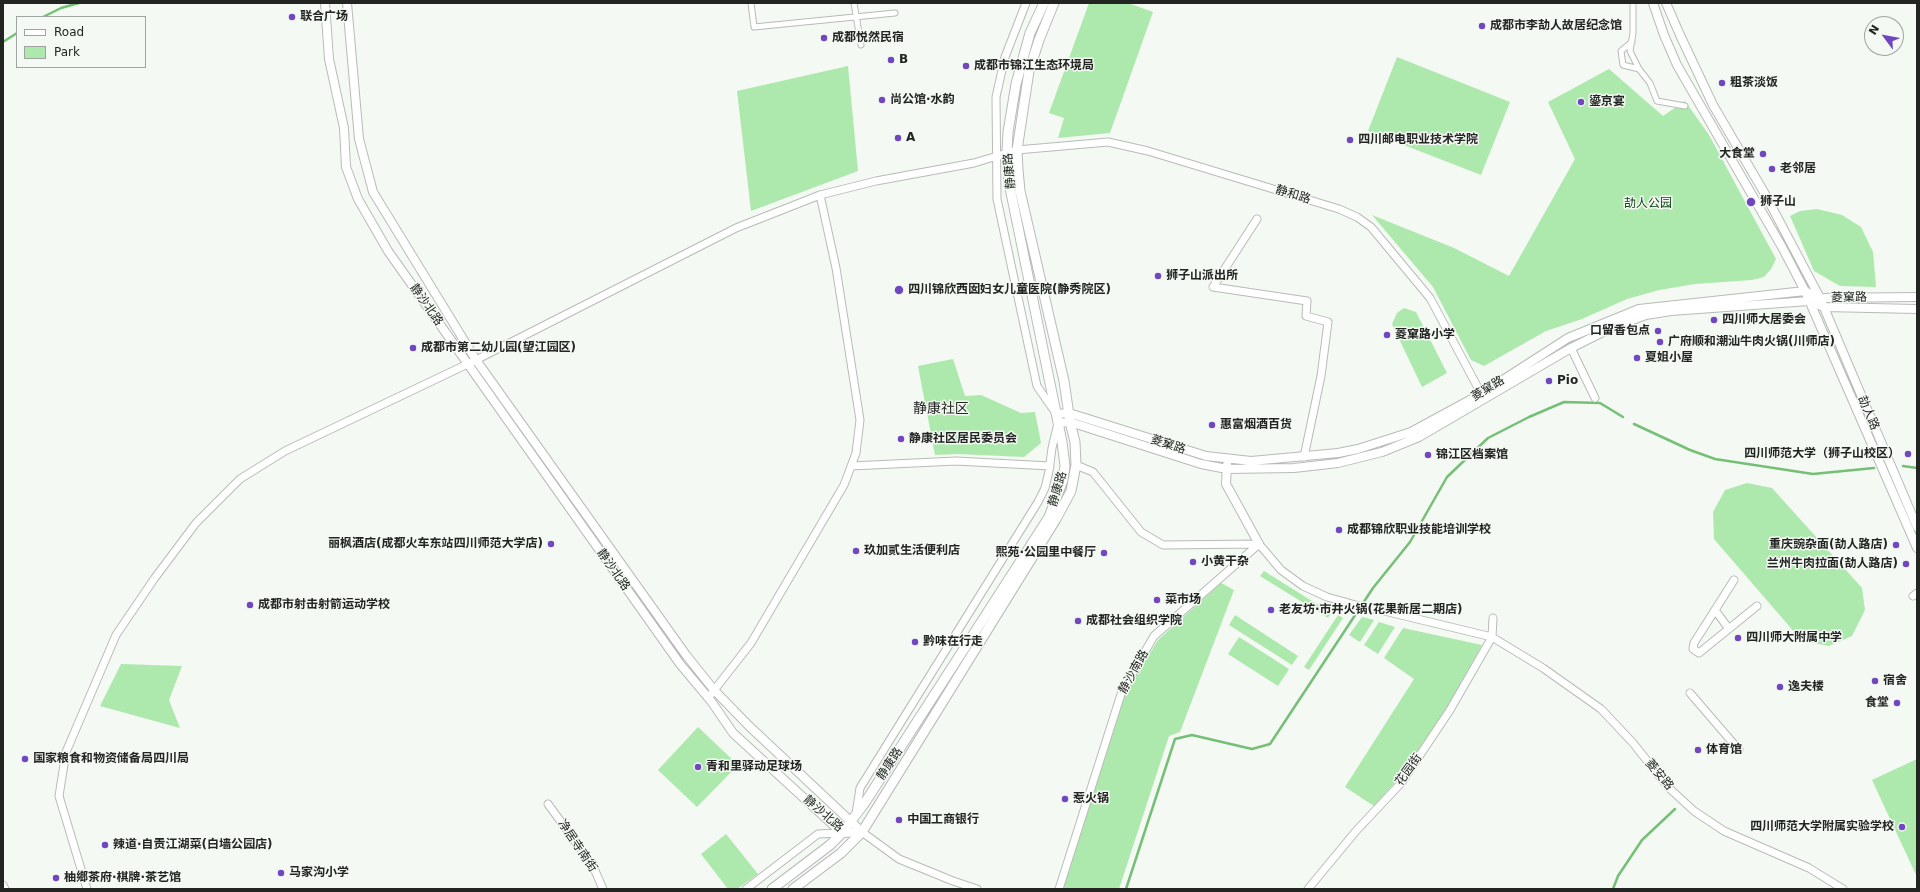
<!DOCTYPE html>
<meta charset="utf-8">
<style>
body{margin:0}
#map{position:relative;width:1920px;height:892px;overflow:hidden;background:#f4f9f3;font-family:"DejaVu Sans",sans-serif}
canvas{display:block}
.frame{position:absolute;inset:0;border:4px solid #232523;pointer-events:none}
.legend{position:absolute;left:16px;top:16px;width:130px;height:52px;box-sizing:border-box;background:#f4f9f3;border:1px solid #a0a4a0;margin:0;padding:5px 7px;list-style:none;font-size:12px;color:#232523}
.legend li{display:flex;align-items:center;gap:8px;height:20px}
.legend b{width:20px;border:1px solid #a0a4a0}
.north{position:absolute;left:1864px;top:16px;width:40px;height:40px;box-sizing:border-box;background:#f4f9f3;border:1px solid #a0a4a0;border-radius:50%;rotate:302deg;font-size:11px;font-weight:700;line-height:16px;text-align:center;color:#232523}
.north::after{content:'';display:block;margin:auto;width:14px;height:18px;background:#7047c0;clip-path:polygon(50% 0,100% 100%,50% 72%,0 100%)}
</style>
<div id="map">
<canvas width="1920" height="892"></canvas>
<div class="frame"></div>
<ul class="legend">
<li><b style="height:5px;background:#fff"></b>Road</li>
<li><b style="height:11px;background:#ade8ad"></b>Park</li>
</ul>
<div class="north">N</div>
</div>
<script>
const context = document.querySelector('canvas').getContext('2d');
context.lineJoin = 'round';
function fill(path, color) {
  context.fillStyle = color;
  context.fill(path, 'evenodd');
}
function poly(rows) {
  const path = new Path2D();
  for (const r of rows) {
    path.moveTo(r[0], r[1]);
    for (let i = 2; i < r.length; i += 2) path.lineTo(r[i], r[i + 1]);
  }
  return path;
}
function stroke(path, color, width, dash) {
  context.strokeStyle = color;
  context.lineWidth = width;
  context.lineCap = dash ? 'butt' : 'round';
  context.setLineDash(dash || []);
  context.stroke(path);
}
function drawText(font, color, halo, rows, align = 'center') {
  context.font = font + ' "DejaVu Sans","Noto Sans SC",sans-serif';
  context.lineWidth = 3;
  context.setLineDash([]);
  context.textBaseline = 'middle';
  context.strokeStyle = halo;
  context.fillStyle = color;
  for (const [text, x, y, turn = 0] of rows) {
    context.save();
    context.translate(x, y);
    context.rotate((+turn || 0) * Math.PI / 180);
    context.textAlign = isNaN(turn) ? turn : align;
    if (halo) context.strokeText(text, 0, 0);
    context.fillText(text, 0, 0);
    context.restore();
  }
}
fill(poly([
 [1089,3,1128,3,1153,12,1110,133,1058,138,1064,118,1049,113],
 [1397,57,1510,102,1481,175,1368,131],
 [848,66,858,171,751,211,737,91],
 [1609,69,1663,116,1685,101,1709,135,1776,259,1771,269,1764,277,1752,280,1695,284,1659,290,1627,299,1582,319,1546,331,1484,366,1471,360,1433,287,1372,215,1454,248,1509,276,1575,159,1548,102],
 [1817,209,1842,215,1861,227,1873,252,1876,287,1840,286,1814,271,1790,216,1800,211],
 [1404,308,1416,312,1447,373,1422,387,1392,324,1397,313],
 [953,359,965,396,981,395,1021,413,1035,412,1041,443,1024,457,958,454,935,455,918,366],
 [1747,483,1772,488,1862,588,1865,610,1852,636,1829,646,1802,641,1714,539,1713,512,1725,490],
 [1264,571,1331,613,1328,618,1260,576],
 [1221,583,1234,590,1180,732,1169,736,1119,889,1063,889,1126,692,1158,640],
 [1235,615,1298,656,1292,665,1229,625],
 [1338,615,1343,618,1309,670,1304,667],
 [1362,617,1374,620,1360,642,1349,635],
 [1379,622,1395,627,1378,654,1364,645],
 [1403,628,1482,645,1447,708,1399,778,1374,806,1345,787,1414,679,1384,658],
 [1239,637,1289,669,1278,686,1228,654],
 [121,664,182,666,169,700,180,728,100,706],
 [698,727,738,765,697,807,658,770],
 [1917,759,1917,877,1872,780],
 [726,834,758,874,737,889,728,889,701,854]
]), '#ade8ad');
stroke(poly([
 [43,17,61,8,79,3],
 [3,42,17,33],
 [1634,424,1690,450,1715,459,1813,474,1874,468],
 [1903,466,1917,468],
 [1126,889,1175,739,1192,735,1252,749,1270,744,1373,588,1410,542,1447,477,1488,438,1529,417,1564,402,1600,403,1623,417],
 [1613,889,1618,876,1642,840,1675,809]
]), '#75bf77', 2.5);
const pedestrian = poly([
 [751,3,754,27,895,13],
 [854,3,861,45],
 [1633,3,1633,33,1630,51,1639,69,1650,83,1657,101,1685,106],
 [1632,42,1621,51,1623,65,1639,69]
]);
const minor = poly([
 [1026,3,1005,57,996,97,997,199,1037,386,1055,412],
 [1257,219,1213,287,1307,301,1306,316,1328,322,1321,376,1304,457],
 [1571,348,1595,398],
 [1076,465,1093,472,1141,532,1163,545,1259,544,1281,570,1303,586,1327,597,1370,609,1376,609,1492,637,1543,668,1601,709,1633,743,1668,787,1694,811,1724,831,1809,868,1843,889],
 [851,466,956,461,1050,466],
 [1734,580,1694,643,1693,649,1699,653,1757,606],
 [1913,596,1917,593],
 [1715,610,1729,629],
 [1690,693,1739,750],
 [708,698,751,643,844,485,856,453,860,420,836,268,820,195],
 [548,804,593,866,603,889],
 [856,814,860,788,1038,502,1045,488,1049,471,1052,448,1058,423],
 [862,832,899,859,953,881,977,889],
 [3,885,5,889],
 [87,889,59,796,66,752,116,635,154,579,196,523,240,479,285,451,476,360,736,228,820,195,876,181,974,163,1017,150,1108,142,1148,151,1339,209,1357,217,1371,227,1430,298,1484,399],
 [746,889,818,834,842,833],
 [1059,889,1122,691,1154,636,1259,544],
 [1308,889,1356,831,1402,782,1450,710,1492,637,1493,618]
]);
const tertiary = poly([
 [325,3,329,59,344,128,346,167,358,199,388,251,680,664,711,701,733,733,842,833,862,832],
 [347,3,359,139,373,192,476,360,686,655,714,690,749,726,862,832],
 [1653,3,1664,35,1677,65,1782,247,1805,291,1917,548],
 [1666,3,1680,35,1713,105,1765,194,1820,298,1917,527],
 [1057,414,1069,413,1206,456,1251,461,1338,453,1358,449,1411,432,1481,394,1568,338,1639,309,1805,291,1820,298,1917,297],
 [1058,423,1070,422,1201,464,1227,469,1294,468,1338,463,1382,452,1419,437,1571,348,1613,327,1646,315,1671,311,1809,301,1824,307,1917,309],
 [1227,465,1226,484,1259,544]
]);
const secondary = poly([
 [772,889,830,845,842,833,864,804,1049,517,1063,480,1065,466,1062,442,1009,183,1007,153,1008,132,1016,84,1030,33,1044,3],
 [793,889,841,853,862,832,1056,519,1071,491,1076,465,1075,442,1070,422,1064,381,1020,191,1018,170,1017,150,1029,71,1039,40,1054,3]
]);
stroke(pedestrian, '#b7bcb7', 7);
stroke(minor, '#b7bcb7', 9);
stroke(tertiary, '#b7bcb7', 10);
stroke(secondary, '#b7bcb7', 11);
stroke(pedestrian, '#fff', 5);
stroke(minor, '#fff', 7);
stroke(tertiary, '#fff', 8);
stroke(secondary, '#fff', 9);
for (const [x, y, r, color] of [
 [292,17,4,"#7047c0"],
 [1482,26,4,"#7047c0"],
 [824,38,4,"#7047c0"],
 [891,60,4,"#7047c0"],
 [966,66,4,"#7047c0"],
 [1722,83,4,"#7047c0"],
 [882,100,4,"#7047c0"],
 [1581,102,4,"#7047c0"],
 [898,138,4,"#7047c0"],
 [1350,140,4,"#7047c0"],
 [1763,154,4,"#7047c0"],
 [1772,169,4,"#7047c0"],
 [1751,202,5,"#7047c0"],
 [1158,276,4,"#7047c0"],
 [899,290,5,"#7047c0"],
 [1714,320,4,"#7047c0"],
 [1658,331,4,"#7047c0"],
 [1387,335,4,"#7047c0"],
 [1660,342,4,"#7047c0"],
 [413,348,4,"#7047c0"],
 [1637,358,4,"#7047c0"],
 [1549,381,4,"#7047c0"],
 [1212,425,4,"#7047c0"],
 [901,439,4,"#7047c0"],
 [1908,454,4,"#7047c0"],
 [1428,455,4,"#7047c0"],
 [1339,530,4,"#7047c0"],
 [551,544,4,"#7047c0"],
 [1896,545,4,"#7047c0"],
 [856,551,4,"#7047c0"],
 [1104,553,4,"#7047c0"],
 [1193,562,4,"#7047c0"],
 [1906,564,4,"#7047c0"],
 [1157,600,4,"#7047c0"],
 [250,605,4,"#7047c0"],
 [1271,610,4,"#7047c0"],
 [1078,621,4,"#7047c0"],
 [1738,638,4,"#7047c0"],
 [915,642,4,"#7047c0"],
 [1875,681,4,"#7047c0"],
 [1780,687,4,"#7047c0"],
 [1897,703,4,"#7047c0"],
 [1698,750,4,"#7047c0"],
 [25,759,4,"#7047c0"],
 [698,767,4,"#7047c0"],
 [1065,799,4,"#7047c0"],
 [899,820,4,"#7047c0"],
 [1902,827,4,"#7047c0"],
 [105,845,4,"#7047c0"],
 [281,873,4,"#7047c0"],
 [56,878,4,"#7047c0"]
]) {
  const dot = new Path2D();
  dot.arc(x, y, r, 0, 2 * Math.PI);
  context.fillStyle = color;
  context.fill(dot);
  stroke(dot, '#f4f9f3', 1.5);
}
drawText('bold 12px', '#232523', '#f4f9f3', [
 ["联合广场",300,17],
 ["成都市李劼人故居纪念馆",1490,26],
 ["成都悦然民宿",832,38],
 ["B",899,60],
 ["成都市锦江生态环境局",974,66],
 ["粗茶淡饭",1730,83],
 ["尚公馆·水韵",890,100],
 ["鎏京宴",1589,102],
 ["A",906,138],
 ["四川邮电职业技术学院",1358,140],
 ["大食堂",1755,154,"right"],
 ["老邻居",1780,169],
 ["狮子山",1760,202],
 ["狮子山派出所",1166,276],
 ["四川锦欣西囡妇女儿童医院(静秀院区)",908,290],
 ["四川师大居委会",1722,320],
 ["口留香包点",1650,331,"right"],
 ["菱窠路小学",1395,335],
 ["广府顺和潮汕牛肉火锅(川师店)",1668,342],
 ["成都市第二幼儿园(望江园区)",421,348],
 ["夏姐小屋",1645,358],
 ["Pio",1557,381],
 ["惠富烟酒百货",1220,425],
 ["静康社区居民委员会",909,439],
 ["四川师范大学（狮子山校区）",1900,454,"right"],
 ["锦江区档案馆",1436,455],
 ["成都锦欣职业技能培训学校",1347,530],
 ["丽枫酒店(成都火车东站四川师范大学店)",543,544,"right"],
 ["重庆豌杂面(劼人路店)",1888,545,"right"],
 ["玖加贰生活便利店",864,551],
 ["熙苑·公园里中餐厅",1096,553,"right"],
 ["小黄干杂",1201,562],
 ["兰州牛肉拉面(劼人路店)",1898,564,"right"],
 ["菜市场",1165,600],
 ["成都市射击射箭运动学校",258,605],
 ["老友坊·市井火锅(花果新居二期店)",1279,610],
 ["成都社会组织学院",1086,621],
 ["四川师大附属中学",1746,638],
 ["黔味在行走",923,642],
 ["宿舍",1883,681],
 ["逸夫楼",1788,687],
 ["食堂",1889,703,"right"],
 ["体育馆",1706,750],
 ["国家粮食和物资储备局四川局",33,759],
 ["青和里驿动足球场",706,767],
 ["惹火锅",1073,799],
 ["中国工商银行",907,820],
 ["四川师范大学附属实验学校",1894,827,"right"],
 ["辣道·自贡江湖菜(白墙公园店)",113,845],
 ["马家沟小学",289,873],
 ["柚鄉茶府·棋牌·茶艺馆",64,878]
], 'left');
drawText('12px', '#232523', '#f4f9f3', [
 ["静康路",1010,171,-95],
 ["静和路",1293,195,17],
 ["菱窠路",1849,298,-1],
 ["静沙北路",426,305,55],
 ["菱窠路",1488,389,-31],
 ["劼人路",1868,413,67],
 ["菱窠路",1168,445,18],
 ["静康路",1058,489,-73],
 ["静沙北路",613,570,55],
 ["静沙南路",1134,672,-61],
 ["静康路",890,764,-57],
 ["花园街",1409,770,-54],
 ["菱安路",1659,775,50],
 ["静沙北路",823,814,41],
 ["净居寺南街",577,846,56]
]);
drawText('12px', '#0e4314', '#f4f9f3', [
 ["劼人公园",1648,204]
]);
drawText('14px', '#232523', '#f4f9f3', [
 ["静康社区",941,409]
]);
</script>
